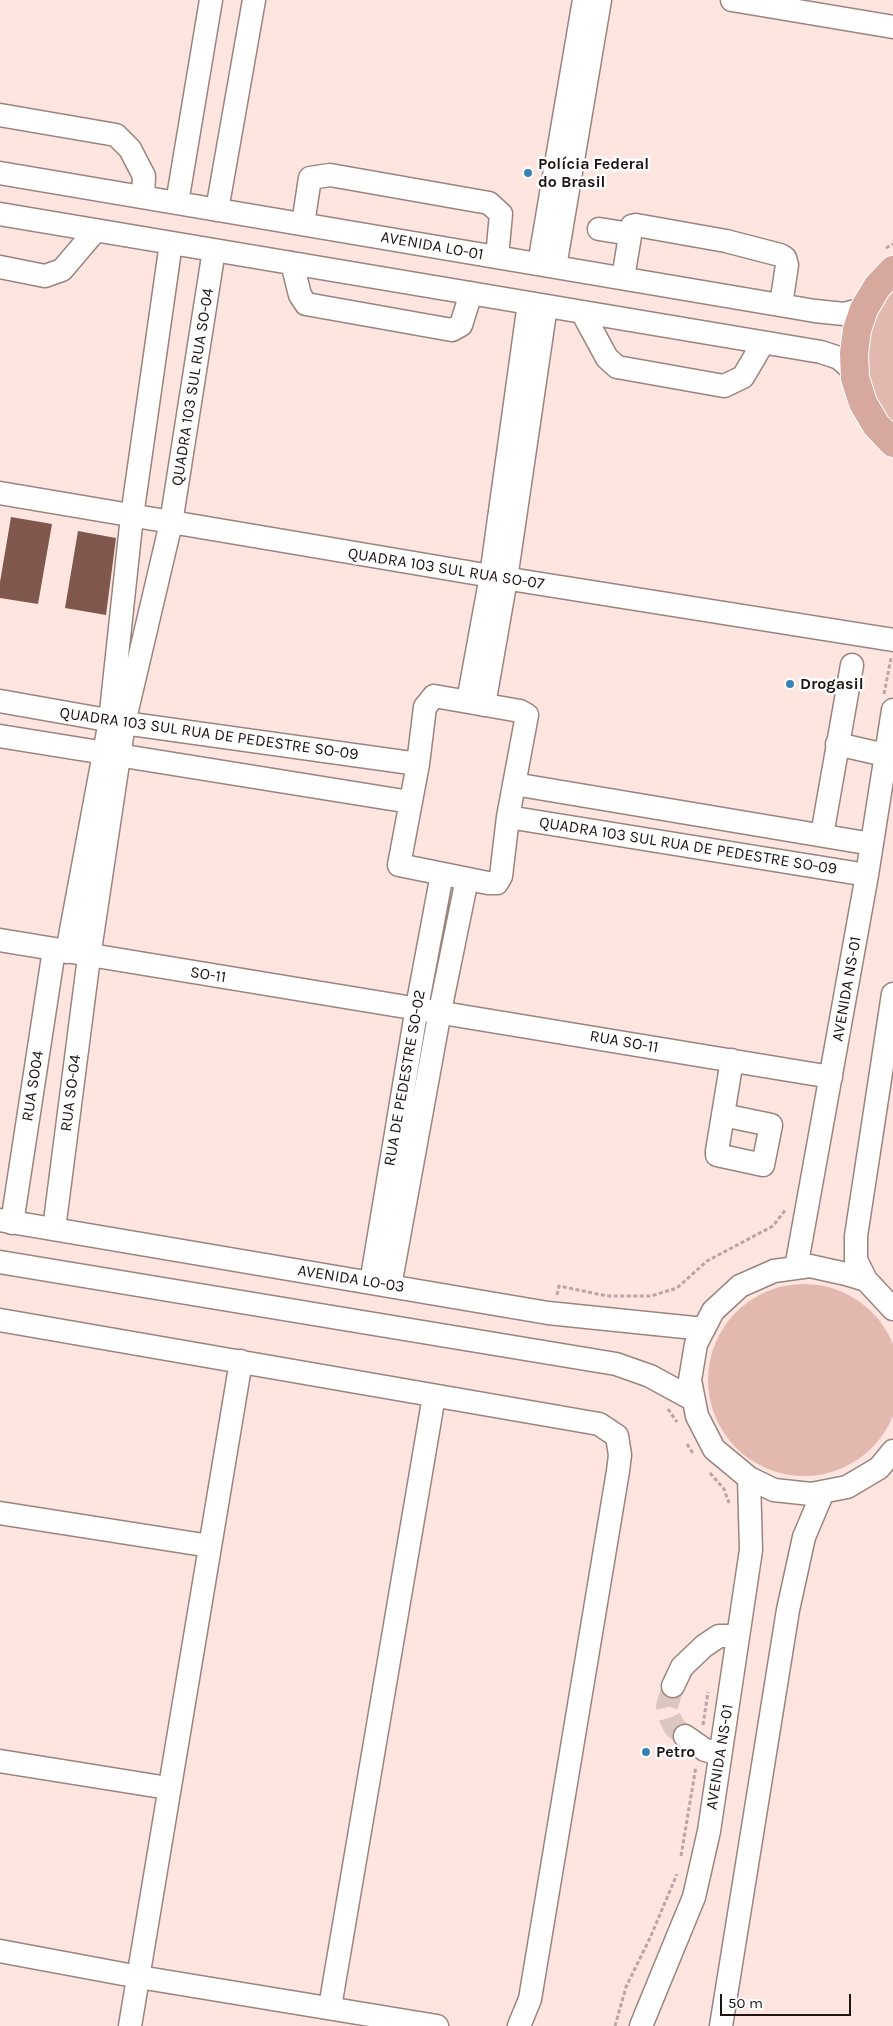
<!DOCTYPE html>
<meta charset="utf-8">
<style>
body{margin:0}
#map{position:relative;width:893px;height:2026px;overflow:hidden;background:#fee5df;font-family:Karla,sans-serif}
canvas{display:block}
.scale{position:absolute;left:720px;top:1994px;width:131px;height:22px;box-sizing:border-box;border:2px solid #1e1513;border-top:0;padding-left:6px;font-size:15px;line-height:18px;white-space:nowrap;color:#1e1513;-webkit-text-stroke:4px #fff;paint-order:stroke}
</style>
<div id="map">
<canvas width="893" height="2026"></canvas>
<div class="scale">50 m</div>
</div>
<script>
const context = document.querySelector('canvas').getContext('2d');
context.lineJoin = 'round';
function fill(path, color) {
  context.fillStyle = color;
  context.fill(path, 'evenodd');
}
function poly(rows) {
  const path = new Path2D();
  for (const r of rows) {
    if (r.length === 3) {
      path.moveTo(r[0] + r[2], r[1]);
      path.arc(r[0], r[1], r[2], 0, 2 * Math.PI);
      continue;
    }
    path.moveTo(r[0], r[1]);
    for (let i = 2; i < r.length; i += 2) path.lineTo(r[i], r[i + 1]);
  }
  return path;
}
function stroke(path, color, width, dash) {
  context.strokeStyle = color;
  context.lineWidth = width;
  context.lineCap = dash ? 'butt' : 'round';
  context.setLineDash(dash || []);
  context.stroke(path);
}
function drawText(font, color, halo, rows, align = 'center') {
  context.font = font + ' Karla,sans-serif';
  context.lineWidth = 5;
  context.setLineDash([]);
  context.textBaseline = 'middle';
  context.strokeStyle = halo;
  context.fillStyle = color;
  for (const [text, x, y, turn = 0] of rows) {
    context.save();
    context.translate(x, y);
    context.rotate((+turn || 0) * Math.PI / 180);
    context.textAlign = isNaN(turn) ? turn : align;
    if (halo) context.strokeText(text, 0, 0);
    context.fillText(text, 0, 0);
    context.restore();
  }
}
fill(poly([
 [893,287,893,426,878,405,867,373,866,355,873,318],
 [804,1380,96]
]), '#e3b9af');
fill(poly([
 [11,517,52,524,38,604,0,598,0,582],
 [78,531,116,538,106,615,65,608]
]), '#80574d');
stroke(poly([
 [673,1686,667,1706,670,1718,675,1728,685,1736]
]), '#dcc6c0', 22, [22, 11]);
const minor = poly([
 [732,0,893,27],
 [0,115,116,135,130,149,144,176,143,197],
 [0,173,815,311,844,314,864,309],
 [177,203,211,0],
 [217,210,254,0],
 [0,214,821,352,839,358,855,372],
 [303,224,310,178,330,175,489,203,501,214,497,257],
 [599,229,630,234],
 [292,263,300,295,306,304,452,330,461,325,471,293],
 [539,264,584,0],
 [0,267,45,276,62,270,96,230],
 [555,267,600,0],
 [623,278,631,230,632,226,636,225,726,241,780,255,785,258,787,265,781,305],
 [582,312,607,358,617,367,724,386,743,377,763,343],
 [0,493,491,576,893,640],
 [434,696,520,711,527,715,508,817,501,876,497,883,488,883,399,865,418,764,425,707,434,696],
 [0,701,124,723,418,764],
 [468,701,491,576,529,303],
 [484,705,506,579,546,306],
 [0,736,410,802],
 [837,744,885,755],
 [514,784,872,844],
 [508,817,867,875],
 [822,835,852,665],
 [0,940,831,1077],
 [67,952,110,721,132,516,171,243],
 [723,1115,771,1125,763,1165,717,1155,717,1151,732,1060],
 [0,1220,548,1313,704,1329],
 [12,1223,54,950],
 [54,1229,89,957,124,723,171,523,214,250],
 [0,1262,616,1364,650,1376,694,1400],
 [796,1268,867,875,893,710],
 [866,1280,856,1260,856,1236,893,994],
 [371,1283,417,1007,442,874],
 [390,1286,440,1011,467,879],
 [893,1309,866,1280,846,1274,810,1266,774,1271,740,1286,713,1311,696,1344,690,1380,697,1416,714,1449,749,1478,774,1490,811,1494,847,1487,879,1468,893,1451],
 [0,1320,599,1424,617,1436,620,1455,618,1471,530,1999,519,2026],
 [0,1513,210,1546],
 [673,1686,682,1667,704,1646,719,1636,738,1636],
 [685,1736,705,1750,720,1754],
 [0,1761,168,1788],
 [0,1951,139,1977,437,2026],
 [330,2007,434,1396],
 [130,2026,241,1361],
 [641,2026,694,1897,709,1831,751,1550,749,1478],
 [721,2026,788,1610,804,1537,823,1492]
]);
const major = poly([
 [893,270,877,287,864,309,857,330,854,353,855,378,863,403,876,425,893,443]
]);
stroke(minor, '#9a847e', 25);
stroke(major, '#fff', 30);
stroke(poly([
 [886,248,893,244],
 [884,694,891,658],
 [557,1295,559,1286,607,1296,651,1296,677,1288,707,1261,773,1226,786,1209],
 [668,1409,677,1422],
 [687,1444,694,1455],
 [710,1473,724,1489,729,1503],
 [703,1725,708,1692],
 [681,1856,696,1766],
 [615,2026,626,1987,650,1938,677,1874]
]), '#b9a5a1', 3, [4, 2.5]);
stroke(minor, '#fff', 22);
stroke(major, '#d7a89d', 28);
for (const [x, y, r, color] of [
 [528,173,5,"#3783b6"],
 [790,684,5,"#3783b6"],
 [646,1752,5,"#3783b6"]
]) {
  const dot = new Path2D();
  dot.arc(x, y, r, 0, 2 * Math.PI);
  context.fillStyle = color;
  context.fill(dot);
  stroke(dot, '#fff', 2);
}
drawText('bold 16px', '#1e1513', '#fff', [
 ["Polícia Federal",538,164],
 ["do Brasil",538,182],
 ["Drogasil",800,684],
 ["Petro",656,1752]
], 'left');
drawText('16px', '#1e1513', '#fff', [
 ["AVENIDA LO-01",432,246,10],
 ["QUADRA 103 SUL RUA SO-04",193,387,-81],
 ["QUADRA 103 SUL RUA SO-07",446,569,9],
 ["QUADRA 103 SUL RUA DE PEDESTRE SO-09",209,734,8],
 ["QUADRA 103 SUL RUA DE PEDESTRE SO-09",688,846,9],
 ["SO-11",208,975,9],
 ["AVENIDA NS-01",847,989,-80],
 ["RUA SO-11",624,1042,10],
 ["RUA DE PEDESTRE SO-02",405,1078,-80],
 ["RUA SO04",33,1086,-81],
 ["RUA SO-04",71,1093,-83],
 ["AVENIDA LO-03",351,1279,9],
 ["AVENIDA NS-01",720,1757,-81]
]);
</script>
